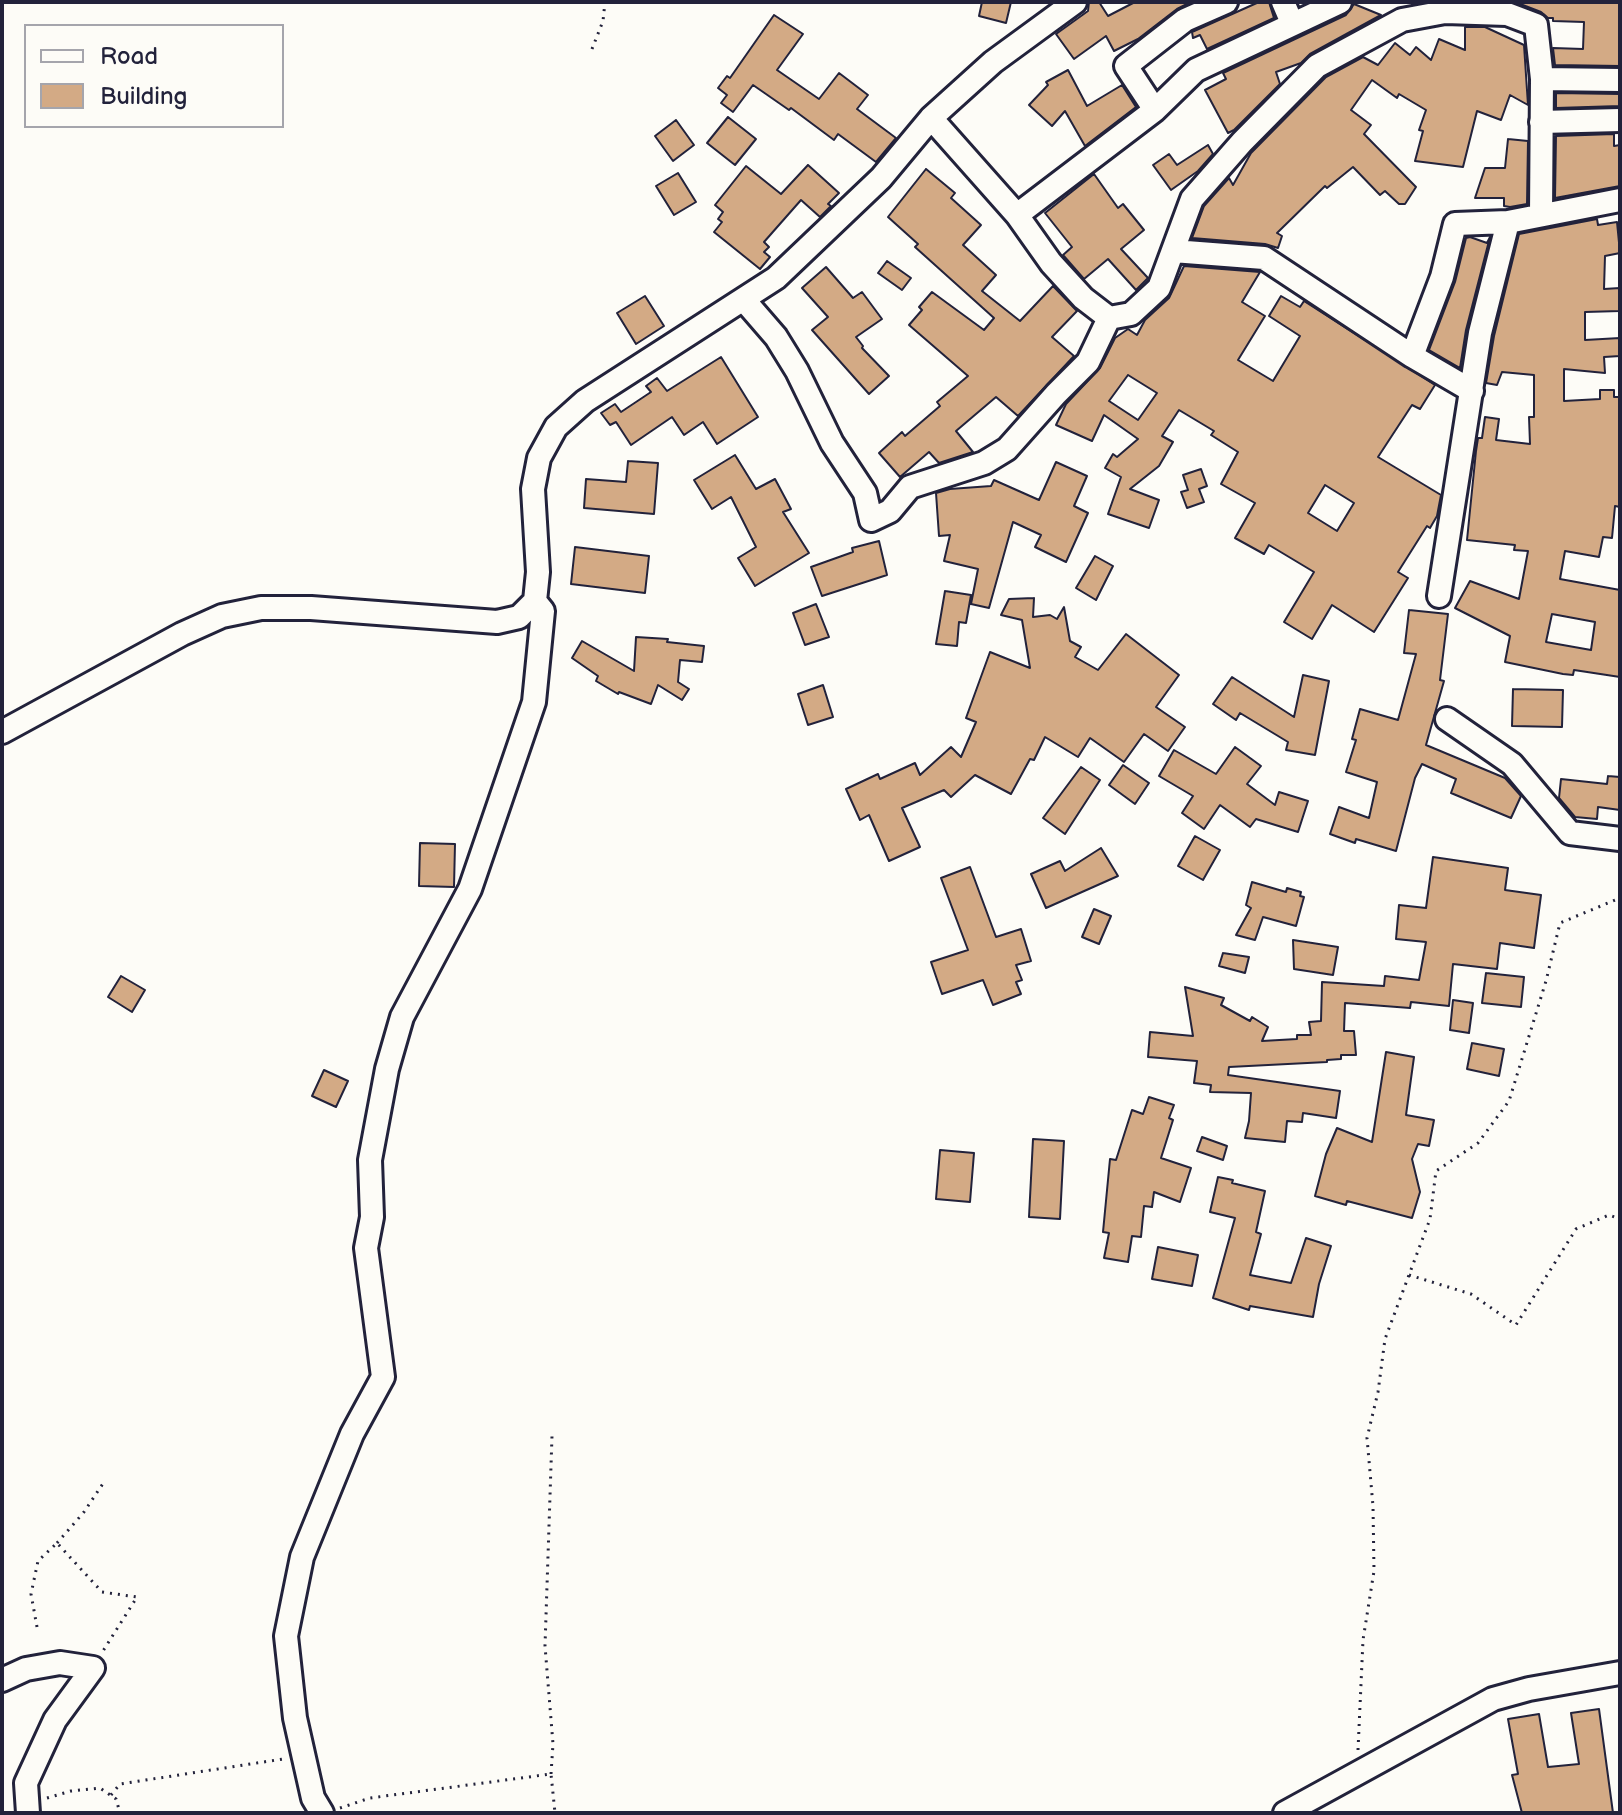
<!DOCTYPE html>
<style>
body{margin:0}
#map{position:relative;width:1622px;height:1815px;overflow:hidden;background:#fdfcf7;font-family:"Balsamiq Sans",sans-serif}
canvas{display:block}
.frame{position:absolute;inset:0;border:4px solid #22223b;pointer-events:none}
.legend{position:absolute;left:24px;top:24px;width:260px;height:104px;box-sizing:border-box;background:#fdfcf7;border:2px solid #a5a5ac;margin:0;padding:10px 14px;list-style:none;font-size:24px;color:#22223b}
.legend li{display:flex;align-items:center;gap:16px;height:40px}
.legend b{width:40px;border:2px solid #a5a5ac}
</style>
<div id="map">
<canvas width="1622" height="1815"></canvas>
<div class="frame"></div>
<ul class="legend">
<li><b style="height:10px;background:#fdfcf7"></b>Road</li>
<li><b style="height:22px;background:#d3aa85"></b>Building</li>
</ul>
</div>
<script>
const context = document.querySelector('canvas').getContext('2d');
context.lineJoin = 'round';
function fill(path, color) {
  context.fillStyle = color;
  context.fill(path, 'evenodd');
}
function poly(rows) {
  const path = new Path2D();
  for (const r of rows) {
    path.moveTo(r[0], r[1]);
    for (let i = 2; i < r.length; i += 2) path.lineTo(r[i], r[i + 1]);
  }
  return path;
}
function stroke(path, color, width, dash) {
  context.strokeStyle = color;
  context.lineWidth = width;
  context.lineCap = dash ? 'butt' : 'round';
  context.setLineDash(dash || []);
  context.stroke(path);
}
const building = poly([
 [982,2,1011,2,1006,23,979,16,982,2],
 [1089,2,1099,2,1108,16,1135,2,1191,2,1177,9,1138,39,1114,51,1106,36,1074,59,1056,34,1088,11,1089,2],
 [1259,2,1269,2,1274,18,1207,49,1200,35,1193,38,1192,32,1259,2],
 [1515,2,1620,2,1620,66,1555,65,1553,48,1583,49,1584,22,1553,21,1553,18,1548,18,1541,12,1515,2],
 [1354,4,1381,15,1310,54,1301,63,1276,72,1280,84,1234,130,1228,133,1205,90,1226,79,1223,73,1346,15,1354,4],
 [774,15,803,34,777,70,819,99,839,73,868,95,857,109,896,138,876,162,838,134,834,140,791,108,789,110,753,85,733,112,721,103,727,95,718,88,727,76,730,78,774,15],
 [1465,27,1485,27,1524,45,1528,105,1510,95,1501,120,1477,111,1463,167,1415,161,1423,131,1419,130,1426,110,1399,94,1397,98,1372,80,1351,110,1371,125,1364,134,1416,187,1405,204,1399,204,1385,191,1380,195,1353,167,1327,188,1325,186,1277,233,1282,236,1278,248,1265,244,1192,238,1204,206,1229,178,1233,185,1251,153,1326,77,1363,57,1378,65,1395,43,1410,55,1416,47,1431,60,1439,39,1465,50,1465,27],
 [1068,70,1087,106,1122,85,1136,107,1085,146,1065,111,1052,126,1029,105,1048,85,1046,82,1068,70],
 [1556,93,1620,94,1620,106,1556,108,1556,93],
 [728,117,756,139,735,165,707,143,728,117],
 [676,120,694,145,673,161,655,136,676,120],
 [1614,134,1614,146,1620,145,1620,186,1555,198,1556,136,1614,134],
 [1508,139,1528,141,1527,204,1510,207,1504,206,1504,198,1475,198,1485,168,1505,168,1508,139],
 [1208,145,1213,154,1198,171,1171,190,1153,165,1169,154,1177,165,1208,145],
 [808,165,839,193,828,204,831,206,820,217,801,200,764,242,769,247,764,252,770,257,760,269,714,232,722,222,718,219,723,212,715,205,746,166,781,194,808,165],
 [926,169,955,193,951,198,981,225,963,245,996,275,982,291,1020,321,1053,286,1077,311,1052,337,1074,356,1018,416,996,397,956,431,973,452,939,463,929,452,900,477,879,453,902,432,905,436,940,406,937,402,968,376,909,325,922,310,919,307,932,292,984,330,994,318,915,247,918,244,888,217,926,169],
 [678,173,696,202,674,215,656,186,678,173],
 [1094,174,1118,208,1123,204,1144,230,1121,249,1148,278,1136,290,1108,259,1084,279,1063,255,1072,247,1045,213,1094,174],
 [1597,219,1598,225,1617,222,1620,253,1605,256,1604,289,1620,288,1620,311,1585,312,1585,340,1620,338,1620,356,1604,357,1605,373,1564,369,1564,401,1600,399,1600,390,1614,390,1614,397,1620,397,1620,507,1615,506,1612,538,1603,537,1599,557,1565,551,1560,579,1620,590,1620,677,1574,670,1573,675,1563,674,1505,662,1510,636,1455,608,1470,581,1519,599,1528,551,1514,550,1515,545,1467,540,1476,451,1478,438,1482,438,1485,417,1499,419,1496,440,1530,444,1529,417,1534,417,1534,375,1502,372,1497,385,1486,383,1494,336,1519,234,1597,219],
 [1552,614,1595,622,1591,650,1546,642,1552,614],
 [1470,237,1487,243,1490,237,1466,330,1460,368,1429,350,1455,282,1466,238,1470,237],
 [887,261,911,278,902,290,878,273,887,261],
 [1184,266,1260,272,1242,302,1265,316,1238,360,1273,381,1300,336,1269,316,1281,296,1300,307,1304,301,1435,385,1420,409,1412,405,1378,457,1441,495,1437,516,1430,528,1427,526,1398,572,1408,578,1374,632,1332,605,1312,639,1284,622,1314,572,1269,545,1264,554,1235,538,1255,503,1221,484,1238,452,1211,435,1214,431,1179,410,1162,436,1173,442,1159,466,1130,489,1159,500,1149,528,1108,514,1121,477,1105,468,1113,454,1117,457,1138,439,1104,415,1092,441,1056,425,1066,404,1100,368,1115,338,1128,329,1137,335,1145,320,1169,298,1184,266],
 [1128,375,1157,393,1138,420,1109,401,1128,375],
 [1325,485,1354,503,1337,531,1308,513,1325,485],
 [826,267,853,298,862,292,882,319,856,337,863,346,862,348,889,376,869,394,812,330,828,317,802,288,826,267],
 [645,296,664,326,636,344,617,313,645,296],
 [721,357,758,417,717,444,703,422,684,435,672,417,631,445,616,422,610,425,601,413,615,404,621,412,651,392,646,386,657,378,667,391,721,357],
 [735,455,756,489,775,479,791,509,783,512,809,553,755,586,738,558,756,547,731,497,712,509,694,480,735,455],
 [628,461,658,463,654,514,584,508,586,479,626,482,628,461],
 [1056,462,1087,476,1074,506,1088,513,1066,562,1035,547,1041,535,1013,522,989,608,971,604,978,569,944,561,950,535,939,536,936,493,950,489,991,486,994,480,1039,500,1056,462],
 [1201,469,1207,486,1199,489,1204,502,1187,508,1181,492,1188,490,1183,475,1201,469],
 [879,541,887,575,822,596,811,567,853,552,852,548,879,541],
 [575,547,649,556,645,593,571,584,575,547],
 [1095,556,1113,566,1096,600,1076,588,1095,556],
 [945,591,971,595,966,623,959,622,957,646,936,644,945,591],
 [1034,598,1033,617,1050,615,1057,619,1064,607,1070,641,1081,647,1075,657,1098,670,1126,634,1179,675,1156,707,1185,727,1168,751,1144,734,1124,762,1090,738,1078,757,1045,737,1034,760,1030,759,1011,794,975,775,951,797,944,790,902,808,920,847,889,861,869,815,860,820,846,789,878,774,880,779,915,763,920,775,951,747,961,757,976,722,966,718,990,652,1030,668,1022,620,1001,615,1009,599,1034,598],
 [816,604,829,637,805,645,793,613,816,604],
 [1409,610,1448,614,1440,680,1444,681,1426,745,1505,778,1521,796,1511,818,1451,793,1456,779,1422,764,1415,778,1396,851,1356,839,1355,843,1330,834,1339,807,1369,818,1377,782,1346,772,1356,740,1352,739,1360,709,1398,720,1416,654,1404,653,1409,610],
 [636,637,668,639,667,642,704,646,702,662,680,660,678,682,689,689,682,700,658,685,651,704,619,692,618,694,596,681,598,676,572,658,582,641,634,671,636,637],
 [1303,675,1329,681,1315,755,1286,750,1288,742,1240,713,1236,720,1213,704,1232,677,1294,717,1303,675],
 [823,685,833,717,808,725,798,694,823,685],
 [1513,689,1563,690,1562,727,1512,726,1513,689],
 [1235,747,1261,766,1247,784,1275,805,1279,792,1308,801,1298,832,1256,819,1250,827,1220,805,1204,829,1182,813,1193,796,1159,776,1174,750,1216,774,1235,747],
 [1123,765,1149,783,1135,804,1109,785,1123,765],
 [1081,767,1100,780,1065,834,1043,818,1081,767],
 [1608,776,1620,777,1620,810,1598,807,1597,819,1575,817,1559,798,1561,779,1607,784,1608,776],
 [1195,836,1220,850,1203,880,1178,866,1195,836],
 [420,843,455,844,454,887,419,886,420,843],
 [1101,848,1118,876,1046,908,1031,874,1060,861,1065,871,1101,848],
 [1433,857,1508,868,1505,890,1541,895,1534,948,1500,943,1497,969,1453,964,1449,1006,1411,1002,1410,1008,1345,1003,1344,1031,1354,1031,1356,1055,1341,1055,1341,1059,1327,1060,1327,1062,1229,1067,1228,1075,1340,1091,1336,1118,1303,1113,1302,1122,1287,1121,1285,1142,1245,1138,1249,1121,1251,1093,1210,1092,1211,1085,1194,1083,1197,1061,1148,1057,1150,1032,1193,1036,1185,987,1224,998,1221,1005,1250,1021,1252,1017,1268,1027,1262,1041,1297,1039,1297,1035,1311,1035,1309,1022,1321,1021,1322,982,1384,986,1385,976,1419,980,1426,942,1396,939,1399,905,1426,908,1433,857],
 [970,867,996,937,1021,929,1031,961,1016,965,1022,980,1016,982,1021,994,993,1005,983,980,942,994,931,962,968,950,941,878,970,867],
 [1252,882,1286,892,1287,888,1301,892,1300,896,1304,897,1296,926,1263,917,1255,940,1236,935,1251,908,1246,905,1252,882],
 [1094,909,1111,916,1099,944,1082,937,1094,909],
 [1293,940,1338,947,1333,975,1294,969,1293,940],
 [1223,953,1249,957,1245,973,1219,966,1223,953],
 [1486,973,1524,977,1521,1007,1482,1003,1486,973],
 [121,976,145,990,132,1012,108,997,121,976],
 [1453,1000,1473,1003,1469,1033,1450,1030,1453,1000],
 [1472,1043,1504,1049,1499,1076,1467,1069,1472,1043],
 [1386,1052,1414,1057,1406,1115,1434,1120,1429,1146,1418,1144,1412,1159,1420,1192,1412,1218,1347,1201,1346,1205,1315,1196,1326,1154,1337,1128,1372,1142,1386,1052],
 [324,1070,348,1081,336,1107,312,1096,324,1070],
 [1149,1097,1174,1105,1169,1118,1173,1120,1161,1158,1191,1168,1180,1202,1154,1192,1152,1207,1144,1206,1141,1237,1132,1236,1128,1262,1104,1258,1109,1233,1103,1232,1110,1159,1116,1160,1132,1110,1143,1114,1149,1097],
 [1202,1137,1227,1146,1223,1160,1197,1151,1202,1137],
 [1033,1139,1064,1141,1060,1219,1029,1217,1033,1139],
 [940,1150,974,1153,970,1202,936,1199,940,1150],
 [1218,1177,1233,1180,1232,1183,1265,1191,1256,1232,1261,1234,1250,1275,1291,1283,1306,1238,1331,1246,1319,1284,1313,1317,1250,1306,1249,1310,1213,1298,1235,1218,1210,1212,1218,1177],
 [1158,1247,1198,1255,1192,1286,1152,1279,1158,1247],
 [1599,1709,1613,1813,1522,1813,1512,1775,1518,1774,1508,1719,1539,1714,1548,1767,1579,1764,1571,1713,1599,1709]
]);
fill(building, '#d3aa85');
stroke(building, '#22223b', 2);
const minor = poly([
 [1283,2,1292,23],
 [1542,79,1620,80],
 [1155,110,1126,66,1185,20,1226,2],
 [931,118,1017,215,1051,263,1083,298,1109,318,1131,314,1159,288,1192,199,1242,142,1317,66,1402,20,1445,12,1507,14,1536,25,1542,79,1541,214],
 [1541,122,1620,120],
 [1017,215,1155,110,1196,70,1340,2],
 [1173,251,1264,258,1412,356,1472,391],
 [744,300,776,337,797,371,832,443,865,493,871,520,890,511,910,487,984,463,1007,449,1056,394,1088,362,1109,318],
 [1412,356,1442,277,1455,224,1508,222,1620,200],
 [1439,596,1480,333,1508,222],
 [1447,719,1512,764,1570,833,1620,839],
 [2,732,182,634,222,616,261,608,311,608,497,622,519,617,535,601,538,572,533,489,539,458,556,427,585,401,776,278,881,178,931,118,993,62,1075,2],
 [2,1680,26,1669,60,1663,93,1668,55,1720,26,1783,28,1813],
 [322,1813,313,1798,295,1718,286,1636,302,1557,352,1434,383,1377,366,1248,372,1217,370,1160,387,1069,402,1017,470,889,534,702,543,611,535,601],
 [1285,1813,1493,1699,1529,1689,1620,1673]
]);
stroke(minor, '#22223b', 28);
stroke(poly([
 [592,49,603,21,605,2],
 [1409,1275,1471,1294,1516,1325,1576,1229,1609,1215,1620,1219],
 [57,1543,84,1512,104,1482],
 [37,1627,31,1594,38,1561,57,1543,102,1592,137,1597,103,1651],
 [1358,1750,1363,1640,1374,1571,1373,1506,1367,1438,1378,1392,1385,1339,1430,1219,1436,1171,1478,1143,1509,1101,1546,981,1560,923,1620,898],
 [551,1774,553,1744,545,1646,552,1436],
 [111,1795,120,1784,283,1759],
 [47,1798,71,1791,100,1788,116,1799,120,1813],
 [340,1808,370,1798,551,1774,555,1813]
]), '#22223b', 3, [2, 6]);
stroke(minor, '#fdfcf7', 22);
</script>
